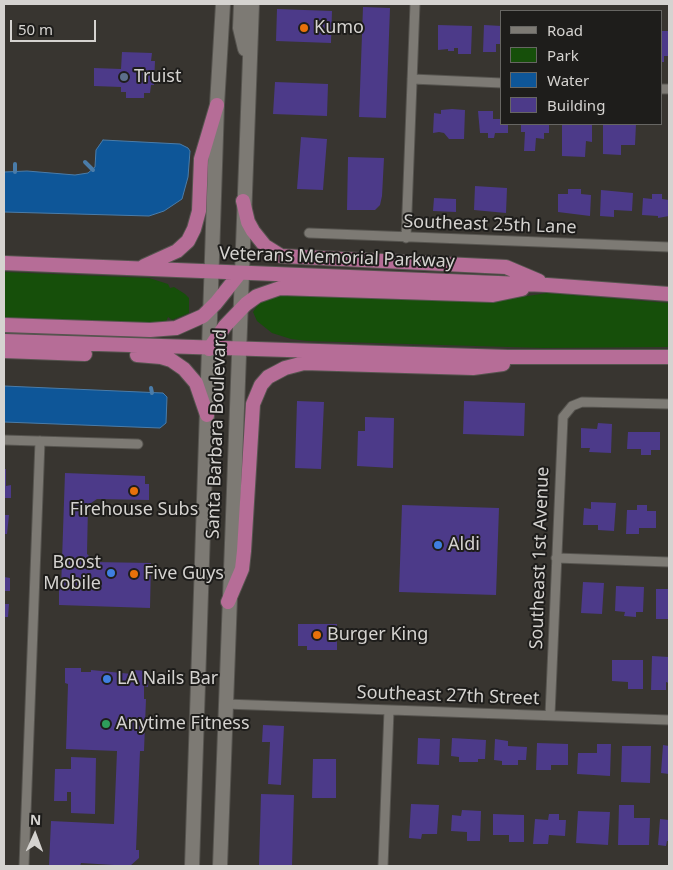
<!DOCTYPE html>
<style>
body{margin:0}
#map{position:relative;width:673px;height:870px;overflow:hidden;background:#383530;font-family:"Noto Sans",sans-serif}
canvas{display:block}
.frame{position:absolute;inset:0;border:5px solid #d5d3d0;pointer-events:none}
.legend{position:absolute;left:500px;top:10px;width:162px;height:115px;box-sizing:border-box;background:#1e1d1b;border:1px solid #676663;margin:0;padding:6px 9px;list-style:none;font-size:15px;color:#d5d3d0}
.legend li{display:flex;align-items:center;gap:10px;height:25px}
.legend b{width:25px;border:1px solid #676663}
.north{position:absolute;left:10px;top:810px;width:50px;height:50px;-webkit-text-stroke:4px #1e1d1b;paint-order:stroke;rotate:2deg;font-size:14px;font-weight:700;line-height:20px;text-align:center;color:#d5d3d0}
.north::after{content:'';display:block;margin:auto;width:18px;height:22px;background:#d5d3d0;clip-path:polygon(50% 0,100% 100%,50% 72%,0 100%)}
.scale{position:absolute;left:10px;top:20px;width:86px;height:22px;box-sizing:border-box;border:2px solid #d5d3d0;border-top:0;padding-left:6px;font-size:15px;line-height:18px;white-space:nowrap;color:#d5d3d0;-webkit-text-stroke:4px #1e1d1b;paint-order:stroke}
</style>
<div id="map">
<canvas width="673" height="870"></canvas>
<div class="frame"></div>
<ul class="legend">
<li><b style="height:6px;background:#7d7a74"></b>Road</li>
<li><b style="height:14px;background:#164f0a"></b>Park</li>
<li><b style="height:14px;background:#0e5698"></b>Water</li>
<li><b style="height:14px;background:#4c3a89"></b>Building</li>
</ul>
<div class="north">N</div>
<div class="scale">50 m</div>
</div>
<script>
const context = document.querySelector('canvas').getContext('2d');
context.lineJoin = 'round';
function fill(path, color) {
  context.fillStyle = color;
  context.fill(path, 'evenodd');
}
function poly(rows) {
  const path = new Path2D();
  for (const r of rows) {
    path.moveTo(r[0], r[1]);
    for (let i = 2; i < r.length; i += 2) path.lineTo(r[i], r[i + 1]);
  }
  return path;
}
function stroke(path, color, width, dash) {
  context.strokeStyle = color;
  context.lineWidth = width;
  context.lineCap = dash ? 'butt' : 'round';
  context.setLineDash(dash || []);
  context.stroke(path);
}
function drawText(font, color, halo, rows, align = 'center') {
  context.font = font + ' "Noto Sans",sans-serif';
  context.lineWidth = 4;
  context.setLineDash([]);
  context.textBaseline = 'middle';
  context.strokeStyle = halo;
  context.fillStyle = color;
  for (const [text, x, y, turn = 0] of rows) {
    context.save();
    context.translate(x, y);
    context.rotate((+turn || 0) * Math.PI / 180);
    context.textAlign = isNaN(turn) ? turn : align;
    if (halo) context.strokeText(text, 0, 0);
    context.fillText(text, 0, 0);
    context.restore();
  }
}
fill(poly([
 [4,272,149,278,168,284,170,288,174,287,185,294,189,298,189,313,172,320,168,317,166,322,151,324,4,319],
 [547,293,669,303,669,347,543,348,307,341,291,339,272,333,257,321,253,312,259,303,285,294,490,302]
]), '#164f0a');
const water = poly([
 [103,140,180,144,188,148,190,151,188,177,182,199,164,211,149,216,4,212,4,172,27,171,75,175,88,173,95,167,96,150,103,140],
 [4,386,163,393,167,397,166,423,160,428,4,422,4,386]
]);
fill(water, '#0e5698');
stroke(water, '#4a7ca9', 1);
stroke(poly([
 [85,162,93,170],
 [15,172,15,164],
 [151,388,152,393]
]), '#4a7ca9', 4);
fill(poly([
 [363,7,390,8,386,118,359,117],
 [277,9,332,11,331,43,276,41],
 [438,25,472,26,471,54,458,54,458,48,454,48,454,51,448,51,448,49,438,50],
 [484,25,502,26,502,44,496,44,496,52,483,52],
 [662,31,669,31,669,56,664,56,664,62,662,62],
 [122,52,152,53,151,61,155,61,154,85,151,85,150,93,144,93,144,98,126,98,126,92,121,92,121,87,94,86,94,68,121,69],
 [275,82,328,84,327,116,273,114],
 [452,109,465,110,464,139,449,139,444,133,439,132,433,133,434,113,441,114,441,110],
 [478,111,493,111,493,119,502,119,502,124,508,124,508,133,495,133,494,138,488,138,488,133,480,133],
 [521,124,549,124,549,133,544,133,544,139,536,138,535,151,524,151,525,132,521,132],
 [562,124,592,125,592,142,586,141,585,157,562,156],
 [603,124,636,124,635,145,621,145,621,155,603,154],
 [301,137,327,139,323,190,297,189],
 [348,157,384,158,382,196,380,205,375,210,347,210],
 [475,186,507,188,506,213,474,210],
 [568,189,581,189,581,194,591,195,590,216,558,212,558,194,568,194],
 [601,190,633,193,632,211,614,210,614,217,600,216],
 [652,194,662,194,662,199,669,200,669,216,658,218,658,216,642,215,643,198,652,199],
 [434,198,456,199,456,212,433,211],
 [297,401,324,402,321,469,295,468],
 [464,401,525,403,524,436,463,434],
 [365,417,394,418,393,468,357,466,358,431,365,431],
 [598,423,612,424,611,453,589,452,590,448,581,448,581,428,597,429],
 [628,432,660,432,660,450,651,450,651,455,641,455,641,449,627,449],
 [4,469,6,469,6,486,11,485,11,498,4,498],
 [65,473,145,476,145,484,149,484,149,500,97,499,88,505,87,554,94,561,93,562,151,563,150,608,59,605,59,589,61,589],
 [591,502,616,503,614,531,598,530,598,525,583,525,584,508,591,509],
 [402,505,499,508,496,595,399,592],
 [637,505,647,505,647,511,656,511,656,528,639,528,639,534,626,534,627,510,637,510],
 [4,515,9,515,7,534,4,534],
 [4,577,10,578,10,591,4,591],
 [583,582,604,583,602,614,581,613],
 [616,586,644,587,643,612,636,612,636,617,624,616,625,612,615,611],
 [656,589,669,589,669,619,656,619],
 [4,604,9,604,8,617,4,617],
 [298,624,337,624,337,650,307,650,307,646,298,646],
 [652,656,669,657,669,683,666,682,666,690,651,690],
 [612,660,643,660,643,689,628,689,628,682,612,681],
 [65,668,81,668,81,672,91,672,91,670,132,674,132,670,149,671,148,687,144,686,144,699,146,699,144,751,140,751,136,850,139,850,139,858,130,866,81,863,80,866,49,866,51,821,114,824,117,751,66,749,68,684,65,683],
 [263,725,284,726,281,785,268,784,270,742,262,742],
 [418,738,440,739,439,765,417,764],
 [452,738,486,740,485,759,478,759,478,762,459,762,459,757,451,756],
 [495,739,508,741,508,746,527,747,526,760,518,760,518,765,502,765,502,761,494,760],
 [537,743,568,744,568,765,551,765,551,770,536,770],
 [597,744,611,744,610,776,577,774,578,753,597,753],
 [663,745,669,746,669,774,661,773],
 [622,746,651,746,650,783,621,782],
 [71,757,96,758,95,814,71,813,71,792,67,792,67,801,54,801,55,769,71,769],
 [313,759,336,759,336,798,312,798],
 [261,794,294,795,292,866,259,866],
 [411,804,439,805,437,834,422,834,421,839,409,838],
 [619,805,634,805,634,818,650,818,649,845,618,845],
 [462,810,481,811,480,841,467,841,467,832,451,831,452,815,461,816],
 [578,811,610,812,608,845,576,843],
 [493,814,524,815,524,842,509,842,509,835,493,835],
 [549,814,559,814,559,820,566,820,565,836,549,835,548,844,533,844,535,819,548,820],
 [660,819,669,820,669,841,667,841,666,846,658,845]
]), '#4c3a89');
const minor = poly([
 [412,79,502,83],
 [662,89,669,89],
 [309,233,669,247],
 [406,238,415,4],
 [4,440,138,444],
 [556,558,669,562],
 [225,704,669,720],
 [550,715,563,417,572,406,582,402,669,404],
 [24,866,40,441],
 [383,866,389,710]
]);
const secondary = poly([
 [241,4,240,28,245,49],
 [192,866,217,105,223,4],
 [220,866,252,4]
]);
const trunk = poly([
 [243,201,248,222,253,231,265,246,281,256,506,267,539,281],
 [4,263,547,285,669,294],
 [144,266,177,251,188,241,194,229,199,211,201,159,217,105],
 [4,325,150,330,176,328,203,316,216,303,240,273],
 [4,341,508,357,669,357],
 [209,349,225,326,246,304,257,296,280,288,493,295,522,289],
 [4,351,85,354],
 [137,355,161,357,171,360,184,369,196,383,207,415],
 [228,602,242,569,244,551,253,404,261,385,268,377,285,368,304,363,473,368,503,364]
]);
stroke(minor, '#56544f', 11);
stroke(secondary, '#56544f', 16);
stroke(trunk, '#56544f', 16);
stroke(minor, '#7d7a74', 9);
stroke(secondary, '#7d7a74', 14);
stroke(trunk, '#b66d97', 14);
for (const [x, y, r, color] of [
 [304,28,5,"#e8710a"],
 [124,77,5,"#5c6f8a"],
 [134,491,5,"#e8710a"],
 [438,545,5,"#3f7fe0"],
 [111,573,5,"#3f7fe0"],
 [134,574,5,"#e8710a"],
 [317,635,5,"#e8710a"],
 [107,679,5,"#3f7fe0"],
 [106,724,5,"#2e9e5b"]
]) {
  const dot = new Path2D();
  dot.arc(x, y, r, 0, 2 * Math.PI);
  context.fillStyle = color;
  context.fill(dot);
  stroke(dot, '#1e1d1b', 2);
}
drawText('18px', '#d5d3d0', '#1e1d1b', [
 ["Kumo",314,28],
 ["Truist",134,77],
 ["Firehouse Subs",134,510,"center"],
 ["Aldi",448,545],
 ["Boost",101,563,"right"],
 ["Mobile",101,584,"right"],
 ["Five Guys",144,574],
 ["Burger King",327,635],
 ["LA Nails Bar",117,679],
 ["Anytime Fitness",116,724]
], 'left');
drawText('18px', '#d5d3d0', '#1e1d1b', [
 ["Southeast 25th Lane",490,225,2],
 ["Veterans Memorial Parkway",337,258,2],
 ["Santa Barbara Boulevard",217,434,-88],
 ["Southeast 1st Avenue",540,558,-88],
 ["Southeast 27th Street",448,696,2]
]);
</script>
